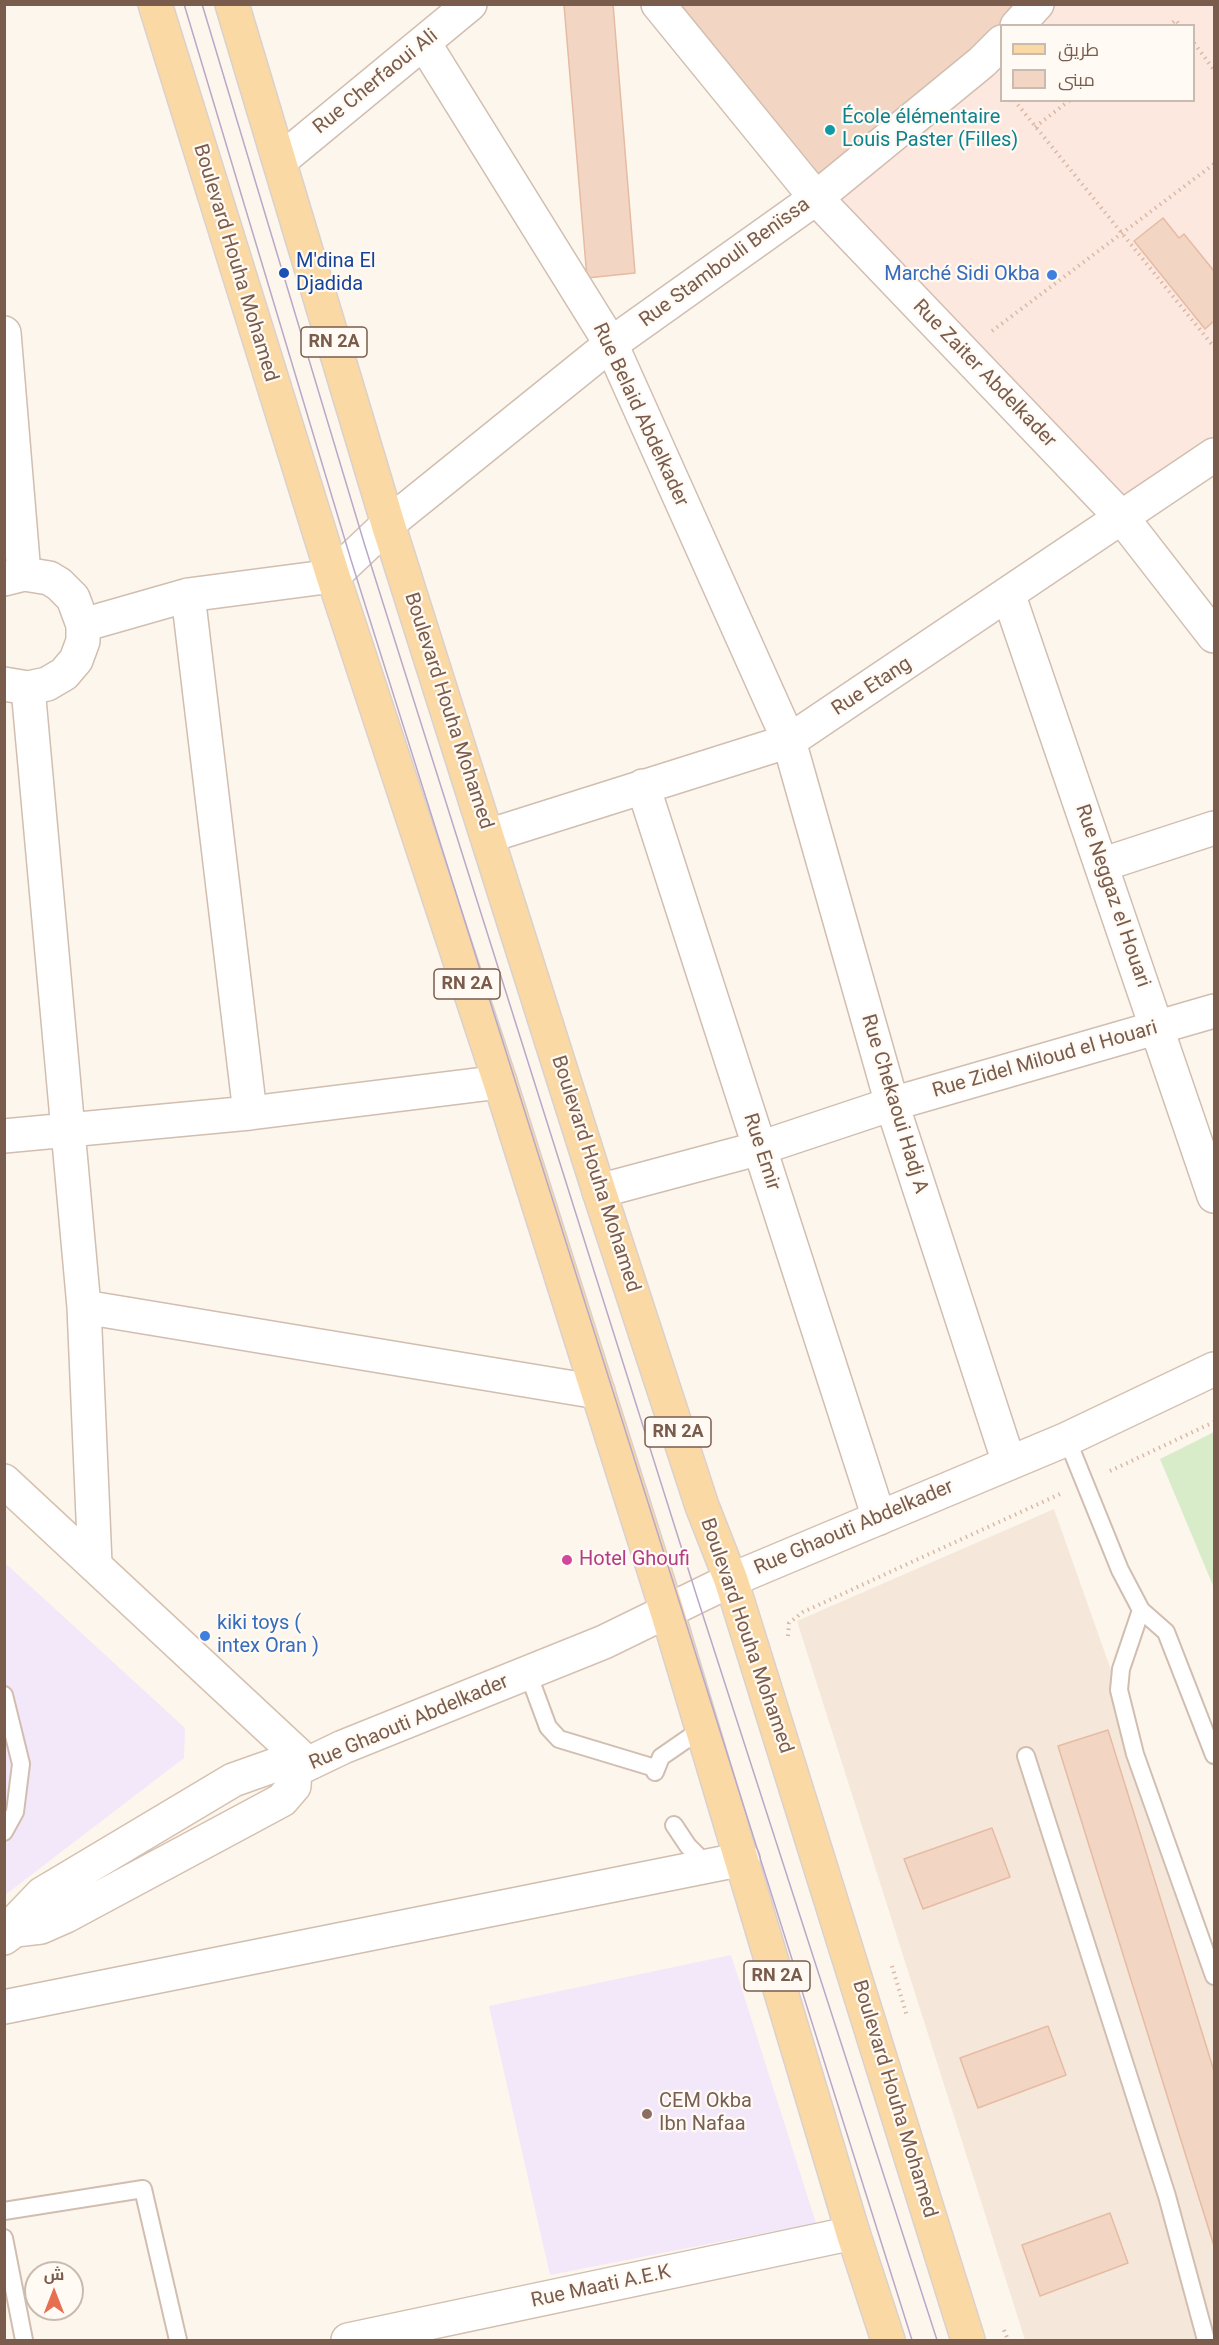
<!DOCTYPE html>
<meta charset="utf-8">
<style>
body{margin:0}
#map{position:relative;width:1219px;height:2345px;overflow:hidden;background:#fdf6ec;font-family:Roboto,Cairo,sans-serif}
canvas{display:block}
.frame{position:absolute;inset:0;border:6px solid #7a5c4d;pointer-events:none}
.legend{position:absolute;left:1000px;top:24px;width:195px;height:78px;box-sizing:border-box;background:#fffaf3;border:2px solid #cabbb1;margin:0;padding:8px 10px;list-style:none;font-size:18px;color:#7a5c4d}
.legend li{display:flex;align-items:center;gap:12px;height:30px}
.legend b{width:30px;border:2px solid #cabbb1}
.north{position:absolute;left:24px;top:2261px;width:60px;height:60px;box-sizing:border-box;background:#fffaf3;border:2px solid #cabbb1;border-radius:50%;rotate:0deg;font-size:16px;font-weight:700;line-height:24px;text-align:center;color:#7a5c4d}
.north::after{content:'';display:block;margin:auto;width:21px;height:27px;background:#e76f51;clip-path:polygon(50% 0,100% 100%,50% 72%,0 100%)}
</style>
<div id="map">
<canvas width="1219" height="2345"></canvas>
<div class="frame"></div>
<ul class="legend">
<li><b style="height:8px;background:#fbd9a5"></b>طريق</li>
<li><b style="height:16px;background:#f3d5c3"></b>مبنى</li>
</ul>
<div class="north">ش</div>
</div>
<script>
const context = document.querySelector('canvas').getContext('2d');
context.lineJoin = 'round';
function fill(path, color) {
  context.fillStyle = color;
  context.fill(path, 'evenodd');
}
function poly(rows) {
  const path = new Path2D();
  for (const r of rows) {
    path.moveTo(r[0], r[1]);
    for (let i = 2; i < r.length; i += 2) path.lineTo(r[i], r[i + 1]);
  }
  return path;
}
function stroke(path, color, width, dash) {
  context.strokeStyle = color;
  context.lineWidth = width;
  context.lineCap = dash ? 'butt' : 'round';
  context.setLineDash(dash || []);
  context.stroke(path);
}
function drawText(font, color, halo, rows, align = 'center') {
  context.font = font + ' Roboto,sans-serif';
  context.lineWidth = 4.5;
  context.setLineDash([]);
  context.textBaseline = 'middle';
  context.strokeStyle = halo;
  context.fillStyle = color;
  for (const [text, x, y, turn = 0] of rows) {
    context.save();
    context.translate(x, y);
    context.rotate((+turn || 0) * Math.PI / 180);
    context.textAlign = isNaN(turn) ? turn : align;
    if (halo) context.strokeText(text, 0, 0);
    context.fillText(text, 0, 0);
    context.restore();
  }
}
fill(poly([
 [1054,1509,1214,1961,1214,2340,1025,2340,797,1621]
]), '#f5e8da');
fill(poly([
 [1037,5,1214,5,1214,457,1123,519,816,198,1001,42,1002,100,1194,100,1194,26,1017,25]
]), '#fde8e0');
fill(poly([
 [4,1562,185,1728,184,1758,5,1895],
 [731,1955,816,2223,550,2275,489,2006]
]), '#f3e8fa');
fill(poly([
 [1214,1432,1214,1588,1160,1459]
]), '#d8ecc9');
const building = poly([
 [613,4,635,273,587,278,564,5,613,4],
 [658,4,1037,4,1002,42,816,198,658,4],
 [1163,218,1179,238,1184,234,1214,271,1214,321,1205,329,1134,241,1163,218],
 [1108,1730,1214,2071,1214,2246,1058,1746,1108,1730],
 [992,1828,1010,1877,923,1909,904,1859,992,1828],
 [1048,2026,1066,2075,978,2108,960,2058,1048,2026],
 [1110,2213,1128,2263,1040,2296,1022,2245,1110,2213]
]);
fill(building, '#f3d5c3');
stroke(building, '#e6bba3', 1.5);
const service = poly([
 [1067,1439,1120,1570,1141,1610,1166,1632,1214,1755],
 [1141,1610,1121,1669,1119,1690,1135,1754,1214,1976],
 [528,1673,548,1727,559,1739,655,1768],
 [4,1695,21,1764,15,1812,4,1832],
 [1026,1756,1167,2196,1206,2340],
 [655,1772,661,1757,703,1728],
 [674,1825,688,1846,708,1866],
 [4,2211,143,2189,178,2340],
 [4,2238,24,2340]
]);
const minor = poly([
 [658,4,816,198,1123,519,1214,636],
 [1017,26,1037,4],
 [424,43,611,344,789,741,892,1104,1009,1463],
 [281,160,470,4],
 [4,333,24,574],
 [4,579,24,574,49,578,59,584,73,598,83,625,83,641,76,660,64,674,47,684,28,688,4,684],
 [188,595,250,1113],
 [1009,596,1214,1196],
 [83,625,188,595,333,576,388,524,611,344,816,198,982,62,1002,42],
 [28,688,84,1307,95,1564],
 [643,786,879,1518],
 [488,836,789,741,1214,455],
 [1101,865,1214,828],
 [4,1136,250,1113,500,1082],
 [599,1191,760,1148,892,1104,1214,1011],
 [84,1307,598,1392],
 [4,2007,743,1859],
 [348,2340,853,2233]
]);
const secondary = poly([
 [4,1481,308,1764],
 [295,1770,343,1747,604,1642,731,1580,1067,1439,1214,1369],
 [15,1930,18,1919,42,1894,233,1780,281,1763,295,1770],
 [4,1938,15,1930,41,1927,66,1916,282,1800,294,1786,295,1770]
]);
const primary = poly([
 [155,4,333,576,500,1082,667,1611,853,2233,888,2340],
 [232,4,388,524,599,1191,702,1506,731,1580,968,2340]
]);
stroke(service, '#d1beb0', 20);
stroke(minor, '#d1beb0', 36);
stroke(secondary, '#d6c0b0', 36);
stroke(primary, '#dad1cd', 36);
stroke(poly([
 [1168,26,1176,20,1180,26],
 [1194,43,1214,70],
 [1014,100,1214,347],
 [1035,127,1070,100],
 [992,331,1214,164],
 [1110,1471,1214,1422],
 [788,1636,789,1623,803,1612,1060,1494],
 [892,1966,907,2016],
 [1004,2330,1008,2340]
]), '#d9b8a5', 4, [1.5, 4.5]);
stroke(service, '#fff', 16);
stroke(minor, '#fff', 33);
stroke(secondary, '#fff', 33);
stroke(primary, '#fbd9a5', 33);
stroke(poly([
 [184,4,351,560,912,2340],
 [202,4,365,546,697,1597,937,2340]
]), '#b9a8c9', 1.5);
for (const [x, y, r, color] of [
 [830,130,6,"#0f9aa8"],
 [284,273,6,"#1a4fb4"],
 [1052,275,6,"#3f7fe0"],
 [567,1560,6,"#d1479c"],
 [205,1636,6,"#3f7fe0"],
 [647,2114,6,"#8d6e63"]
]) {
  const dot = new Path2D();
  dot.arc(x, y, r, 0, 2 * Math.PI);
  context.fillStyle = color;
  context.fill(dot);
  stroke(dot, '#fffaf3', 2);
}
for (const [x, y, w] of [
 [334,342,66],
 [467,984,66],
 [678,1432,66],
 [777,1976,66]
]) {
  const box = new Path2D();
  box.roundRect(x - w / 2, y - 15, w, 30, 4.5);
  context.fillStyle = '#fffaf3';
  context.fill(box);
  stroke(box, '#7a5c4d', 1.5);
}
drawText('bold 18px', '#7a5c4d', null, [
 ["RN 2A",334,342],
 ["RN 2A",467,984],
 ["RN 2A",678,1432],
 ["RN 2A",777,1976]
]);
drawText('20px', '#7a5c4d', '#fffaf3', [
 ["Rue Cherfaoui Ali",376,82,-39],
 ["Boulevard Houha Mohamed",235,263,73],
 ["Rue Stambouli Benïssa",725,263,-36],
 ["Rue Zaiter Abdelkader",984,374,46],
 ["Rue Belaid Abdelkader",640,415,65],
 ["Rue Etang",872,687,-33],
 ["Boulevard Houha Mohamed",448,711,72],
 ["Rue Neggaz el Houari",1112,896,71],
 ["Rue Zidel Miloud el Houari",1045,1060,-16],
 ["Rue Chekaoui Hadj A",894,1104,73],
 ["Rue Emir",761,1152,72],
 ["Boulevard Houha Mohamed",595,1174,72],
 ["Rue Ghaouti Abdelkader",854,1528,-23],
 ["Boulevard Houha Mohamed",746,1636,71],
 ["Rue Ghaouti Abdelkader",409,1723,-23],
 ["Boulevard Houha Mohamed",894,2099,73],
 ["Rue Maati A.E.K",601,2287,-12]
]);
drawText('20px', '#0d838f', '#fffaf3', [
 ["École élémentaire",842,118],
 ["Louis Paster (Filles)",842,141]
], 'left');
drawText('20px', '#164399', '#fffaf3', [
 ["M'dina El",296,262],
 ["Djadida",296,285]
], 'left');
drawText('20px', '#366cbe', '#fffaf3', [
 ["Marché Sidi Okba",1040,275],
 ["kiki toys (",217,1624,"left"],
 ["intex Oran )",217,1647,"left"]
], 'right');
drawText('20px', '#b23c85', '#fffaf3', [
 ["Hotel Ghoufi",579,1560]
], 'left');
drawText('20px', '#785e54', '#fffaf3', [
 ["CEM Okba",659,2102],
 ["Ibn Nafaa",659,2125]
], 'left');
</script>
